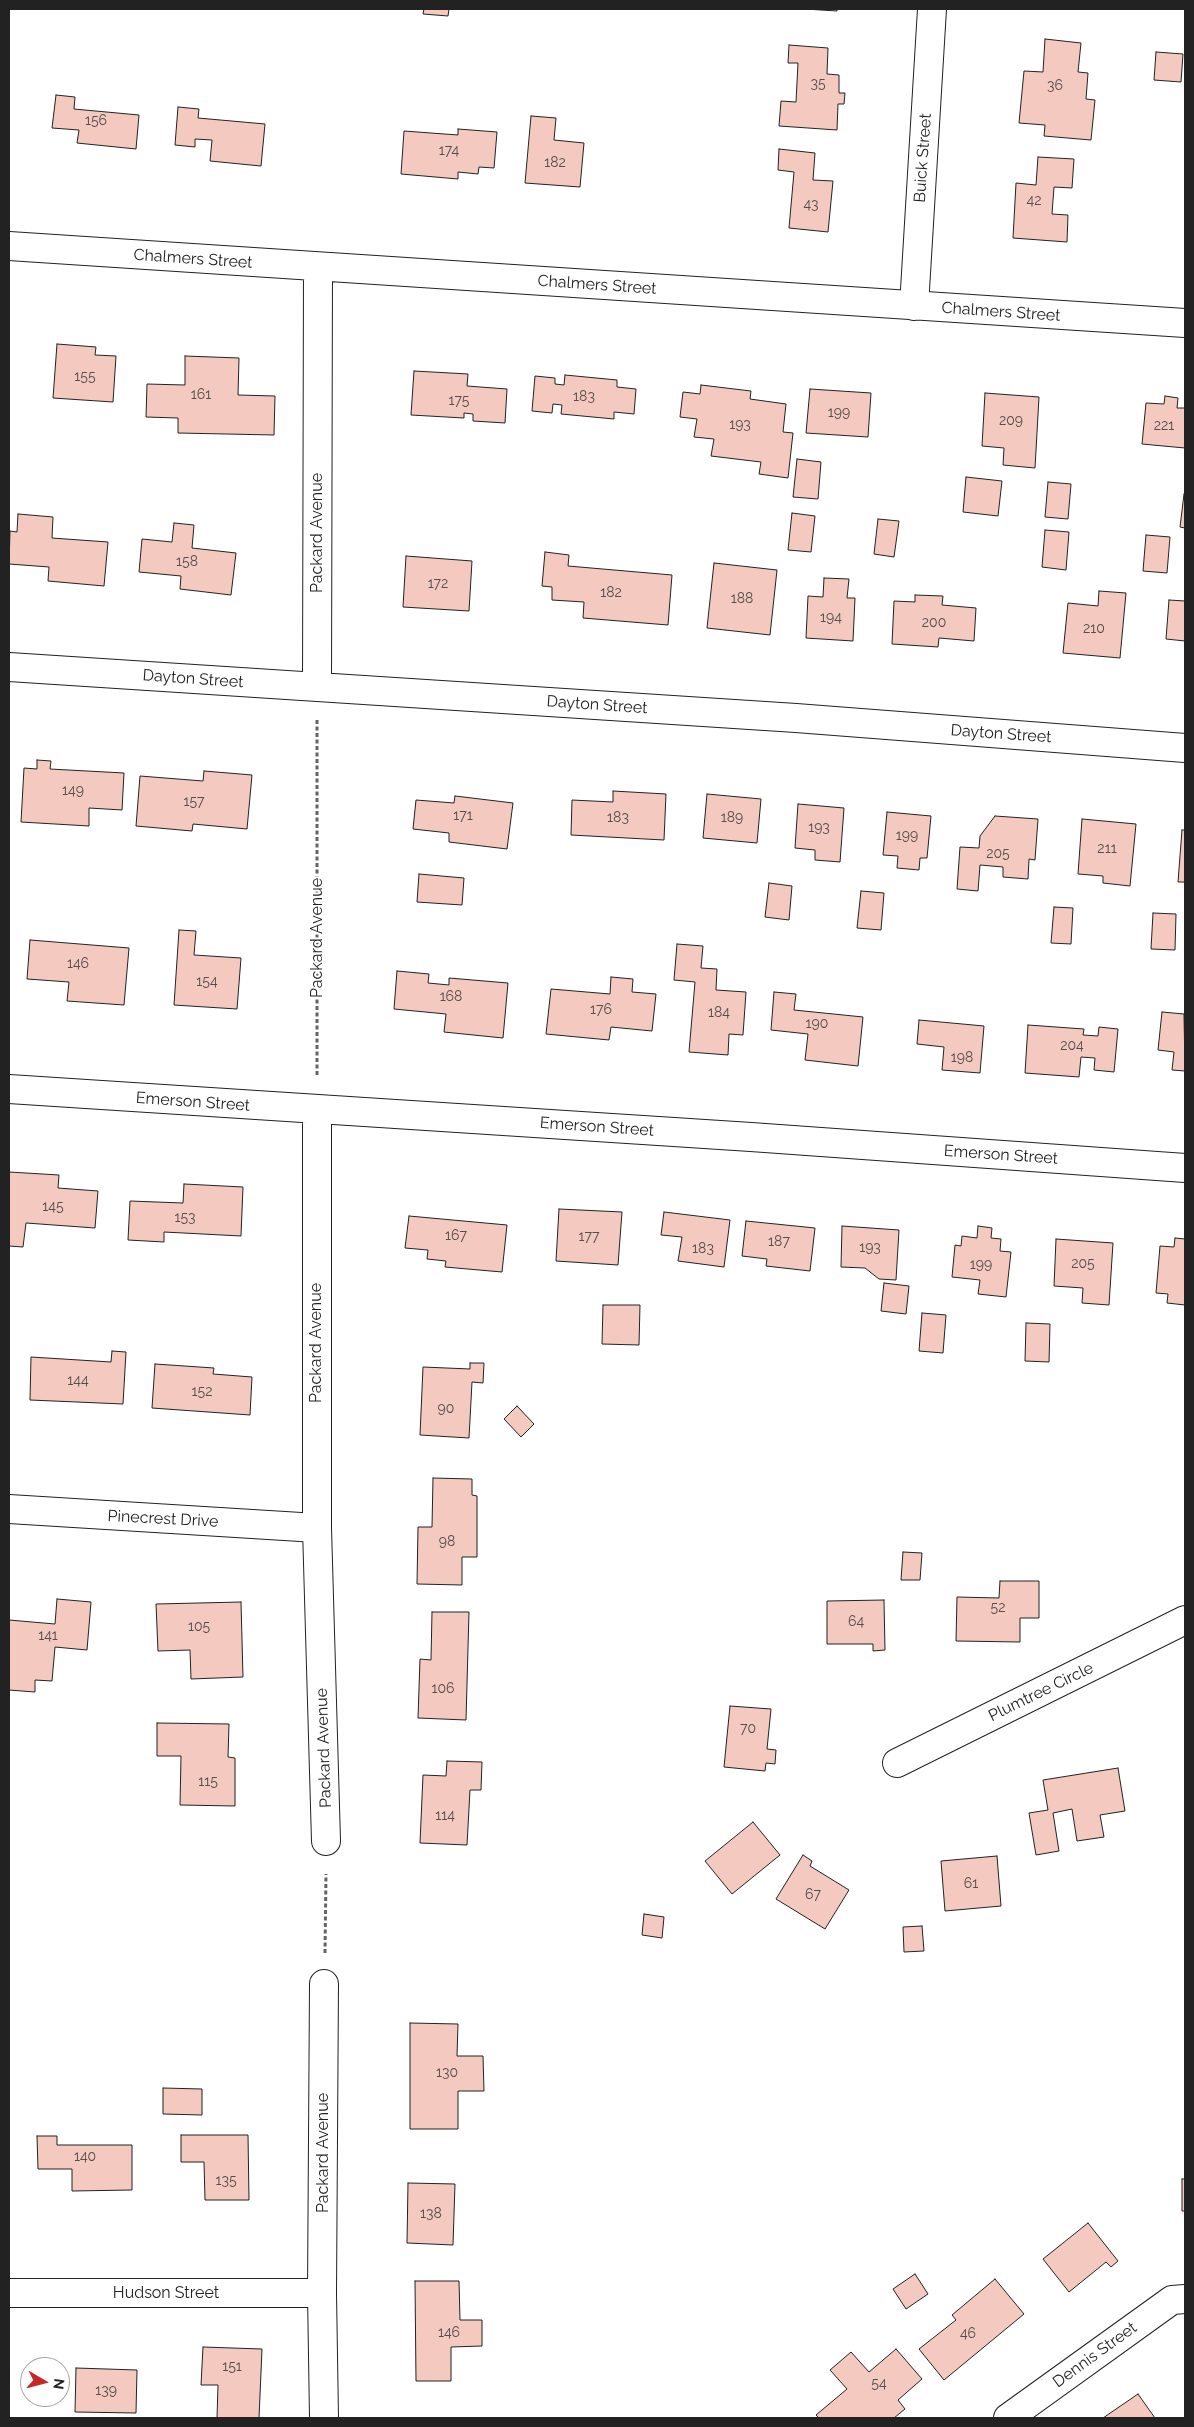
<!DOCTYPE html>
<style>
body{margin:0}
#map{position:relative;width:1194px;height:2427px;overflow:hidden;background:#fff;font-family:Raleway,sans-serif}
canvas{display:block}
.frame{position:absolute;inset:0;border:10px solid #222;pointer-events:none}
.north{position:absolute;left:20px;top:2357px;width:50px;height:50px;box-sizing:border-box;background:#fff;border:1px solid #a7a7a7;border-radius:50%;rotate:98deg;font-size:14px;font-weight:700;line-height:20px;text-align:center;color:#222}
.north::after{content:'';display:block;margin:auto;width:18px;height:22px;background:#c62828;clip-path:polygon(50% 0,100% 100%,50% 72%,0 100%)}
</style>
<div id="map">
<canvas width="1194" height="2427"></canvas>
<div class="frame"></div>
<div class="north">N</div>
</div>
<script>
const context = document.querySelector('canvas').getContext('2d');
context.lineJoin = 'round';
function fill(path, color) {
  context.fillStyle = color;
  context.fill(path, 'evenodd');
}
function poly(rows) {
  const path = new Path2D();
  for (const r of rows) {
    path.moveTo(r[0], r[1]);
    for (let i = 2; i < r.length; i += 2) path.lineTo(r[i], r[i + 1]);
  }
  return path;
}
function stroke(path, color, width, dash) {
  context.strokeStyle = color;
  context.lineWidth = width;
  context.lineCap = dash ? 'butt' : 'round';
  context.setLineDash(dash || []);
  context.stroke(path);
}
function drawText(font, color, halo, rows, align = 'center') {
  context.font = font + ' Raleway,sans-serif';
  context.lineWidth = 4;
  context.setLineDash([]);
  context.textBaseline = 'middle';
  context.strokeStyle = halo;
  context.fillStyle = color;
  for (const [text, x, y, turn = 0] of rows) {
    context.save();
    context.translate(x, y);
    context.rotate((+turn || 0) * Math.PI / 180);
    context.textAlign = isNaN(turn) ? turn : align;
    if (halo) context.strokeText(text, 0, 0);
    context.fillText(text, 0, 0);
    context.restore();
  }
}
const building = poly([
 [424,9,449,9,448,16,423,14,424,9],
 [805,9,837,9,837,11,805,9],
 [1045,39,1081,43,1078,72,1088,73,1086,99,1095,100,1091,140,1044,136,1045,125,1019,123,1024,71,1043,72,1045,39],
 [789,45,828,48,827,74,839,75,839,93,845,93,844,104,838,104,837,130,779,126,781,101,796,102,798,63,788,63,789,45],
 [1156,52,1183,54,1181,82,1154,80,1156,52],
 [56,95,75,97,74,109,139,115,136,149,77,143,79,130,52,128,56,95],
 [178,107,199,109,198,118,265,124,261,166,210,161,212,140,195,139,195,147,175,145,178,107],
 [531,116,556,118,554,140,584,143,580,187,525,183,531,116],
 [458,129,497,132,494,168,479,167,478,174,458,172,458,179,401,174,404,131,458,135,458,129],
 [779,149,815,153,813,180,833,181,828,232,789,228,794,172,778,170,779,149],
 [1038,157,1074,159,1072,188,1054,187,1052,214,1068,215,1067,242,1013,238,1016,183,1036,185,1038,157],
 [57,344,96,347,95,355,116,356,113,402,53,398,57,344],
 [185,356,239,358,238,395,275,396,274,435,178,433,178,418,146,417,147,384,185,385,185,356],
 [414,371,468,374,467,386,507,389,505,423,473,421,473,414,464,413,464,418,411,415,414,371],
 [565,375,617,380,617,387,636,389,634,414,614,412,614,419,561,414,562,405,553,404,552,413,532,411,535,376,555,378,555,384,564,385,565,375],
 [701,385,751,391,750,399,786,404,783,432,793,433,788,478,759,474,761,462,711,456,714,439,694,437,697,419,680,417,683,392,700,394,701,385],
 [810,389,871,393,868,437,806,433,810,389],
 [985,393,1039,397,1035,468,1003,465,1004,448,982,446,985,393],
 [1165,396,1178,398,1177,408,1185,408,1185,448,1142,444,1146,403,1164,404,1165,396],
 [797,459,821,462,818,499,793,497,797,459],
 [966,477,1002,481,998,516,963,512,966,477],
 [1048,482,1071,484,1068,519,1045,517,1048,482],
 [1184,494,1185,494,1185,528,1180,527,1184,494],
 [792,513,815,516,811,552,788,550,792,513],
 [18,514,53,517,52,538,108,542,104,586,48,581,49,567,9,564,10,531,17,532,18,514],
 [878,519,899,521,894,557,874,554,878,519],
 [174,523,194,525,192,548,236,553,231,595,180,589,181,576,139,572,142,539,172,542,174,523],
 [1045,530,1069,532,1066,570,1042,567,1045,530],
 [1146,535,1170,537,1167,573,1143,571,1146,535],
 [545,552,569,555,568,566,672,575,668,625,583,618,584,602,552,600,552,587,542,586,545,552],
 [406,556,472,561,469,611,403,607,406,556],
 [714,563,777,570,770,635,707,628,714,563],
 [824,578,849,579,847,598,855,598,853,641,806,638,808,596,823,597,824,578],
 [1099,591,1126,593,1120,658,1063,653,1068,603,1098,606,1099,591],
 [915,595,943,596,942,605,976,608,974,641,939,638,938,647,892,644,894,601,915,602,915,595],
 [1169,600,1185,601,1185,641,1166,639,1169,600],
 [37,760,51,761,50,769,124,773,122,810,89,808,89,826,21,822,24,768,37,769,37,760],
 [204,771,252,775,247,829,193,824,192,831,136,826,140,776,203,781,204,771],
 [613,791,666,794,664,840,571,835,572,800,613,802,613,791],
 [707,794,761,799,757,843,703,838,707,794],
 [455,796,513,803,507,849,449,842,449,833,413,829,416,800,454,803,455,796],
 [798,804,844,808,840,862,815,860,815,850,795,848,798,804],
 [887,812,931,816,927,858,920,858,919,870,897,868,898,856,883,855,887,812],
 [995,816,1038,819,1035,860,1029,859,1028,879,1003,877,1003,867,980,865,978,891,957,889,960,847,979,848,980,836,995,816],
 [1082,819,1136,824,1130,886,1103,883,1103,876,1078,874,1082,819],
 [1182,830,1185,830,1185,882,1178,882,1182,830],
 [419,874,464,878,462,905,417,902,419,874],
 [769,883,792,886,789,920,765,917,769,883],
 [861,891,884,893,881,930,857,928,861,891],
 [1054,907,1073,908,1071,944,1051,943,1054,907],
 [1153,913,1176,914,1175,950,1151,949,1153,913],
 [179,930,196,931,194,955,241,958,237,1009,174,1005,179,930],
 [30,940,129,948,124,1005,67,1001,69,982,27,979,30,940],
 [677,944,703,946,701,968,717,969,716,990,746,992,743,1035,729,1034,728,1055,689,1052,695,982,674,980,677,944],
 [397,971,429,974,428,983,449,985,449,978,508,983,503,1038,444,1032,446,1014,394,1009,397,971],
 [611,977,633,979,632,992,656,994,652,1031,611,1027,609,1040,546,1034,551,989,610,994,611,977],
 [774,992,796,994,794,1010,863,1017,858,1066,805,1060,808,1034,771,1030,774,992],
 [1162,1012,1184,1014,1185,1071,1172,1070,1174,1052,1158,1050,1162,1012],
 [919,1020,984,1026,980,1073,942,1070,944,1047,917,1044,919,1020],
 [1028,1025,1084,1029,1083,1035,1098,1036,1099,1027,1118,1029,1114,1072,1094,1070,1095,1058,1081,1057,1079,1077,1025,1073,1028,1025],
 [9,1172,59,1175,58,1188,98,1191,95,1228,26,1223,23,1247,9,1246,9,1172],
 [184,1184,243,1187,241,1236,164,1232,164,1242,128,1240,130,1201,183,1203,184,1184],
 [559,1209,622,1212,618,1265,556,1261,559,1209],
 [664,1212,730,1220,724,1267,678,1261,682,1237,661,1235,664,1212],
 [409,1216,507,1225,502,1272,445,1267,446,1261,427,1259,428,1250,405,1248,409,1216],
 [746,1221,815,1228,810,1271,766,1266,767,1259,742,1256,746,1221],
 [842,1226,899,1230,896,1280,879,1279,865,1268,841,1267,842,1226],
 [978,1226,992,1228,991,1238,1001,1239,1000,1251,1011,1252,1006,1297,978,1294,980,1280,952,1277,955,1245,961,1246,962,1236,977,1238,978,1226],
 [1175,1238,1185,1239,1185,1305,1167,1303,1168,1294,1156,1293,1160,1246,1174,1247,1175,1238],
 [1056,1239,1113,1243,1109,1305,1082,1303,1083,1288,1054,1286,1056,1239],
 [884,1283,909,1286,906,1314,881,1311,884,1283],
 [603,1305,640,1305,639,1345,602,1344,603,1305],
 [922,1313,946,1315,943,1353,919,1351,922,1313],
 [1026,1323,1050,1324,1049,1362,1025,1361,1026,1323],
 [112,1351,126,1352,123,1404,30,1400,31,1357,111,1362,112,1351],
 [470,1363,484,1363,483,1383,472,1382,469,1438,420,1435,423,1367,470,1369,470,1363],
 [155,1364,214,1368,213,1374,252,1377,250,1415,152,1408,155,1364],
 [517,1406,534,1424,521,1437,504,1419,517,1406],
 [433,1478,472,1479,472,1495,477,1496,477,1557,462,1557,462,1585,417,1584,418,1527,432,1527,433,1478],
 [903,1552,922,1553,920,1580,901,1580,903,1552],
 [1000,1581,1039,1581,1039,1618,1020,1618,1020,1642,956,1641,957,1597,999,1598,1000,1581],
 [57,1599,91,1602,87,1650,55,1647,52,1681,35,1680,35,1692,9,1690,9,1620,55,1624,57,1599],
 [884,1600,885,1650,873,1651,873,1644,827,1644,827,1601,884,1600],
 [241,1602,243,1677,191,1679,190,1650,158,1651,156,1604,241,1602],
 [432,1612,469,1612,466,1720,418,1718,420,1659,431,1660,432,1612],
 [730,1706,771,1709,767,1749,776,1750,775,1764,766,1763,765,1771,724,1767,730,1706],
 [157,1723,229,1724,228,1757,235,1758,235,1806,180,1805,181,1756,157,1756,157,1723],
 [447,1761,482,1762,481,1790,470,1790,467,1845,420,1843,423,1775,446,1776,447,1761],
 [1118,1768,1125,1811,1100,1815,1104,1837,1077,1841,1072,1809,1053,1813,1059,1851,1036,1855,1029,1813,1048,1810,1043,1780,1118,1768],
 [753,1822,780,1855,732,1894,705,1861,753,1822],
 [803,1855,812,1861,810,1866,849,1890,825,1929,776,1899,803,1855],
 [997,1856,1001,1906,945,1911,941,1861,997,1856],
 [644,1914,664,1917,662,1938,642,1935,644,1914],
 [922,1926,924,1951,904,1952,903,1927,922,1926],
 [410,2023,458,2024,457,2056,483,2056,484,2091,458,2091,458,2129,410,2129,410,2023],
 [163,2088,202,2089,202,2115,163,2114,163,2088],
 [181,2135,248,2135,249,2200,205,2200,204,2162,181,2162,181,2135],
 [37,2136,57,2136,57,2145,132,2145,132,2190,72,2191,72,2169,38,2169,37,2136],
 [1182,2179,1185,2179,1185,2211,1182,2211,1182,2179],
 [408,2183,455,2184,453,2245,407,2243,408,2183],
 [1088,2223,1118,2261,1111,2267,1106,2262,1069,2292,1043,2259,1088,2223],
 [915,2274,928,2294,906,2309,893,2289,915,2274],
 [995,2279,1024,2314,944,2380,919,2349,956,2320,952,2315,995,2279],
 [415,2281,459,2281,460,2320,482,2320,482,2346,451,2347,451,2381,416,2381,415,2281],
 [203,2347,262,2349,259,2418,217,2418,218,2385,201,2385,203,2347],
 [896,2349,922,2379,898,2400,905,2409,894,2418,819,2418,816,2415,847,2389,830,2370,851,2352,869,2372,896,2349],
 [76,2368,137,2370,136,2413,75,2412,76,2368],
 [1138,2394,1155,2418,1103,2418,1138,2394]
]);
fill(building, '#f3c9c0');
stroke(building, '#222', 1);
const street = poly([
 [9,246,1185,323],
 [914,306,932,9],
 [9,667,796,718,1185,748],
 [317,687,318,267],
 [9,1089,751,1137,1185,1168],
 [317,1110,317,1528,326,1841],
 [9,1509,317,1528],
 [897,1763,1185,1620],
 [324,1984,322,2293,324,2418],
 [9,2293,322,2293],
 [1008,2418,1172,2300,1185,2299]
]);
stroke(street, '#222', 30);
stroke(poly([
 [317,720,317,1077],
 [325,1953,326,1874]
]), '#646464', 3, [4, 2.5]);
stroke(street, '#fff', 28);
drawText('14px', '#564c4a', null, [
 ["35",818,84],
 ["36",1055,86],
 ["156",96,121],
 ["174",449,151],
 ["182",555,163],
 ["42",1034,201],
 ["43",811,205],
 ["155",85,377],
 ["161",201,395],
 ["183",584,397],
 ["175",459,401],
 ["199",839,413],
 ["209",1011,421],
 ["193",740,425],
 ["221",1164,426],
 ["158",187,562],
 ["172",438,584],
 ["182",611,593],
 ["188",742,599],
 ["194",831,618],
 ["200",934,623],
 ["210",1094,629],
 ["149",73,791],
 ["157",194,802],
 ["171",463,816],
 ["183",618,818],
 ["189",732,818],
 ["193",819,828],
 ["199",907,836],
 ["211",1107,849],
 ["205",998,854],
 ["146",78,964],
 ["154",207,982],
 ["168",451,997],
 ["176",601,1010],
 ["184",719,1013],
 ["190",817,1024],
 ["204",1072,1046],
 ["198",962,1058],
 ["145",53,1207],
 ["153",185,1218],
 ["167",456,1236],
 ["177",589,1237],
 ["187",779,1242],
 ["193",870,1248],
 ["183",703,1249],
 ["205",1083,1264],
 ["199",981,1265],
 ["144",78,1381],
 ["152",202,1392],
 ["90",446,1409],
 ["98",447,1542],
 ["52",998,1608],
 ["64",856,1622],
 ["105",199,1627],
 ["141",48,1636],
 ["106",443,1689],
 ["70",748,1729],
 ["115",208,1782],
 ["114",445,1816],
 ["61",971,1884],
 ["67",813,1895],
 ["130",447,2073],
 ["140",85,2157],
 ["135",226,2181],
 ["138",431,2214],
 ["146",449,2333],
 ["46",968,2334],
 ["151",232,2367],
 ["54",879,2384],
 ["139",106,2391]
]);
drawText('16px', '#222', '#fff', [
 ["Buick Street",923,158,-86],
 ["Chalmers Street",193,259,4],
 ["Chalmers Street",597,285,4],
 ["Chalmers Street",1001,312,4],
 ["Packard Avenue",317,533,-90],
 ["Dayton Street",193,679,4],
 ["Dayton Street",597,705,4],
 ["Dayton Street",1001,734,4],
 ["Packard Avenue",317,938,-90],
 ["Emerson Street",193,1102,4],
 ["Emerson Street",597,1127,4],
 ["Emerson Street",1001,1155,4],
 ["Packard Avenue",316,1343,-90],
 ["Pinecrest Drive",163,1519,3],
 ["Plumtree Circle",1041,1692,-26],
 ["Packard Avenue",324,1748,-92],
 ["Packard Avenue",323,2153,-90],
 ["Hudson Street",166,2293],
 ["Dennis Street",1095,2355,-36]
]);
</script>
